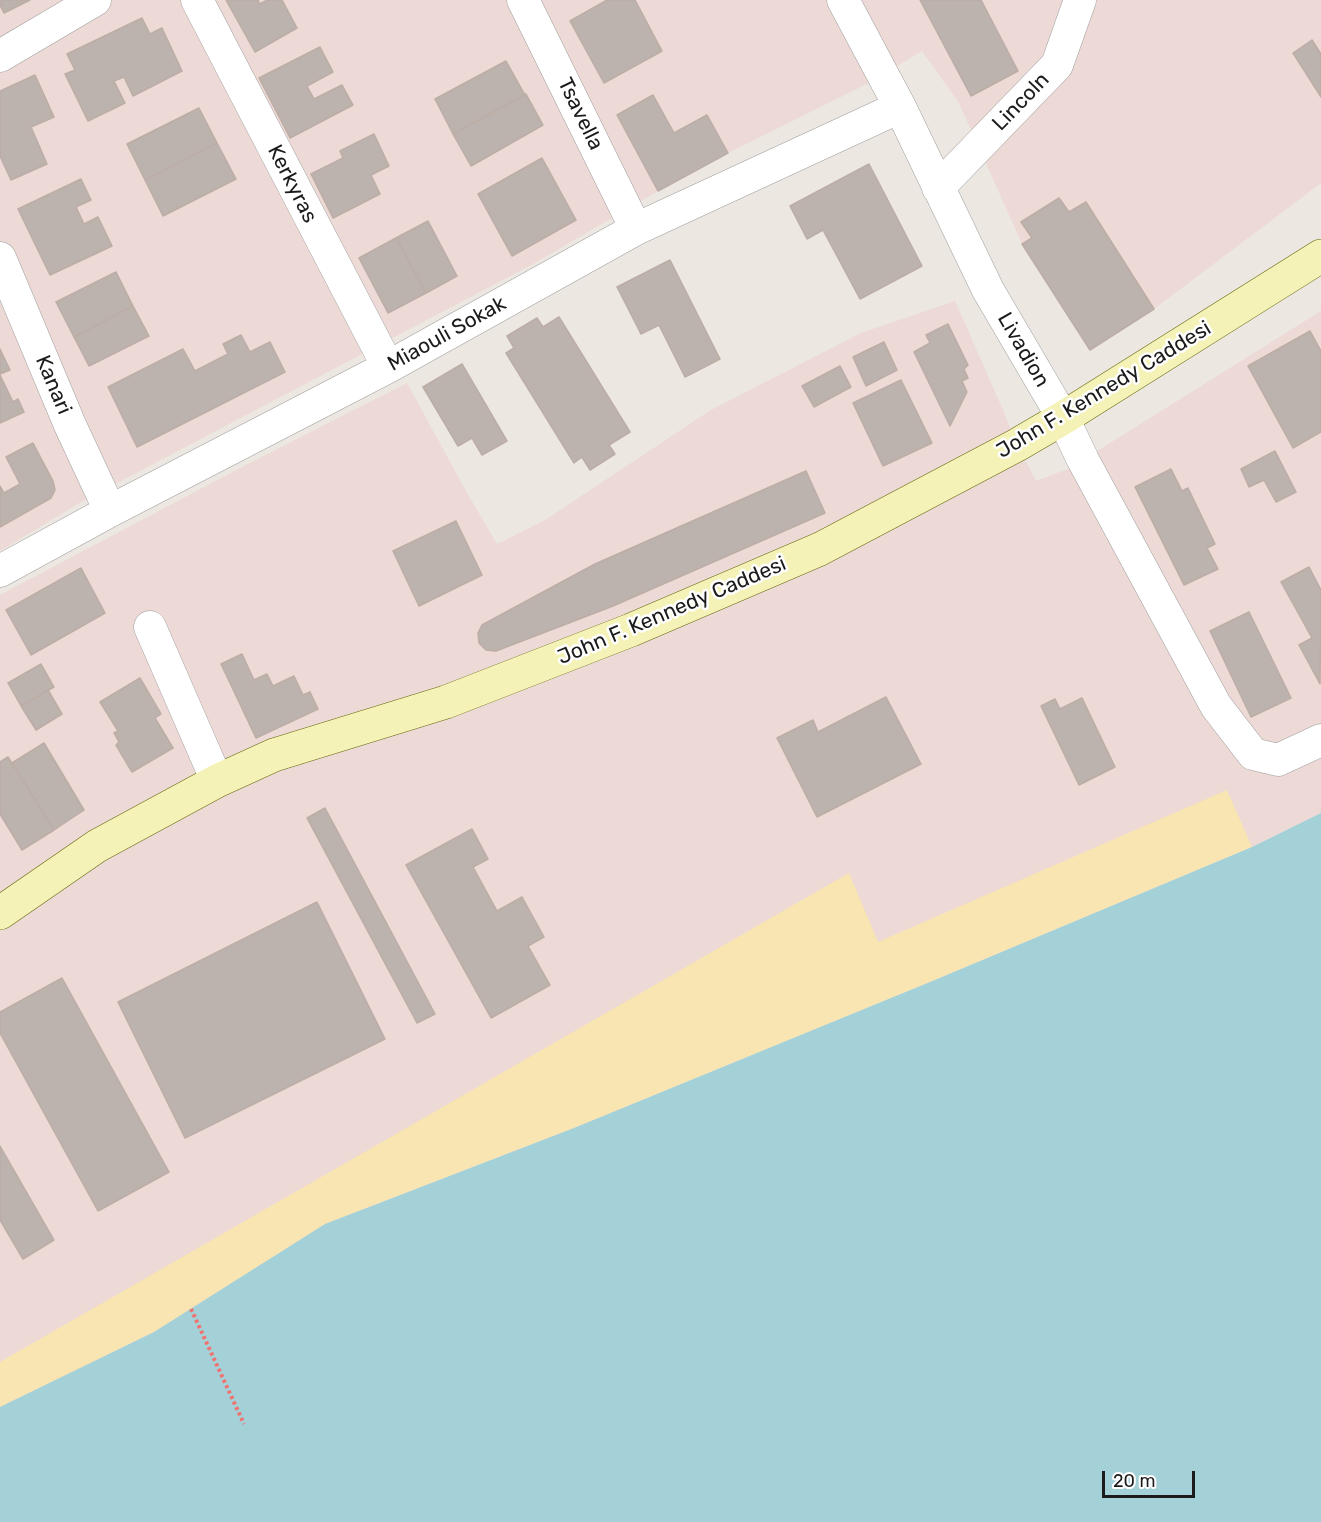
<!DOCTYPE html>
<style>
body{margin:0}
#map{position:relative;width:1321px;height:1522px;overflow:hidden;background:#ece7e1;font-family:Rubik,sans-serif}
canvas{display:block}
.scale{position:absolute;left:1102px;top:1471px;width:93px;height:27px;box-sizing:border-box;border:3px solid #1b1b1b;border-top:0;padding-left:8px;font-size:18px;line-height:21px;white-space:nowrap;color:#1b1b1b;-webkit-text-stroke:4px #fff;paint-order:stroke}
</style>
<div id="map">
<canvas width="1321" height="1522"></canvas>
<div class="scale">20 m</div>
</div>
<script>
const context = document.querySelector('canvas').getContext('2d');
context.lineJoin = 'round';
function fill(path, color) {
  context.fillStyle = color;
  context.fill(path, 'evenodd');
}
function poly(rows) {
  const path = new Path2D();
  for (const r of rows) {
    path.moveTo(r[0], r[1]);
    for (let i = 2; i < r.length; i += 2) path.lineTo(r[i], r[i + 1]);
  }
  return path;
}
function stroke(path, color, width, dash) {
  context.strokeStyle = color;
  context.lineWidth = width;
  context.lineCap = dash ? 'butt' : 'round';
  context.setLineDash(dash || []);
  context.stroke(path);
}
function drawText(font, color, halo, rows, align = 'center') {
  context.font = font + ' Rubik,sans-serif';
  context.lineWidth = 5;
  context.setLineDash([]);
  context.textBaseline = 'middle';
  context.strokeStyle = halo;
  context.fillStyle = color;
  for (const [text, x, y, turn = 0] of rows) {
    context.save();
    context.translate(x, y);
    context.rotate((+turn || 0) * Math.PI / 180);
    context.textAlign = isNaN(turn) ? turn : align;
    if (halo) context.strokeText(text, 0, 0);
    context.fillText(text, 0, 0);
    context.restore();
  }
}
fill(poly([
 [0,0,1321,0,1321,183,1154,309,1090,350,1022,244,959,103,922,51,867,84,728,153,658,191,535,263,81,502,0,551],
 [955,301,1003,410,1017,445,1036,481,1068,469,1083,460,1321,311,1321,813,1252,847,325,1224,154,1332,0,1407,0,595,244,466,407,383,467,493,497,544,545,520,711,410,861,333]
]), '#edd9d5');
fill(poly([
 [1227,790,1252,847,930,982,574,1128,325,1224,154,1332,0,1407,0,1362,849,873,878,942]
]), '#f9e5b2');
fill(poly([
 [1321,813,1321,1522,0,1522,0,1407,154,1332,325,1224,574,1128,930,982,1252,847]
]), '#a4d0d7');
const building = poly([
 [0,0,30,0,4,13,0,5,0,0],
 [226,0,258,0,260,4,267,0,282,0,297,28,255,52,226,0],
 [607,0,635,0,662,51,604,83,570,21,607,0],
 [920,0,981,0,1018,71,971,96,920,0],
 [142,18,150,34,162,28,182,71,133,96,124,77,114,81,125,103,88,121,65,74,75,70,67,54,142,18],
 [1312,40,1321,54,1321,97,1293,53,1312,40],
 [320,47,333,72,307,86,314,99,342,85,353,105,290,138,259,78,320,47],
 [506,61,525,95,453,134,435,99,506,61],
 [35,75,54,117,31,127,47,164,11,180,0,156,0,91,35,75],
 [526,94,543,125,471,166,453,134,526,94],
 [653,95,674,133,707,115,728,153,658,191,617,115,653,95],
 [199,108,217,143,145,180,127,144,199,108],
 [374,134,389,166,371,175,380,194,333,218,311,174,343,158,340,151,374,134],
 [217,143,236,179,163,216,145,180,217,143],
 [542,158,576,220,512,256,478,194,542,158],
 [869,164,922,266,860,299,823,230,807,239,790,206,869,164],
 [81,179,91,200,76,207,84,224,98,217,112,246,50,275,18,209,81,179],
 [1059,198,1069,212,1086,202,1154,309,1090,350,1022,244,1032,238,1021,222,1059,198],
 [428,221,457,276,426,293,396,238,428,221],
 [396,238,426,293,388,313,359,258,396,238],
 [670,260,720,359,685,377,659,325,641,334,617,287,670,260],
 [116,272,133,306,74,337,56,302,116,272],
 [133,306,149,336,89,366,74,337,133,306],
 [559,317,630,432,609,445,615,454,590,470,582,457,574,463,506,353,514,348,507,336,537,318,543,327,559,317],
 [948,324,968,365,964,369,968,378,962,381,967,392,950,426,914,352,930,343,926,335,948,324],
 [1310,331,1321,351,1321,432,1293,448,1248,366,1310,331],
 [241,335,250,352,270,342,285,372,137,447,108,387,183,349,195,371,228,354,223,344,241,335],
 [884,342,897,370,866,386,853,357,884,342],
 [0,349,10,370,0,374,0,349],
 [462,364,507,441,482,455,472,438,458,446,423,387,462,364],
 [840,366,851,387,814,407,802,386,840,366],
 [0,375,13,402,18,399,24,412,0,423,0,375],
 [901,380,932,443,883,466,853,403,901,380],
 [33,443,53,481,55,490,51,498,0,527,0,486,4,493,20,484,6,457,33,443],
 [1275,451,1296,492,1276,502,1264,480,1249,487,1241,469,1275,451],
 [1171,469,1182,491,1188,488,1215,544,1207,548,1218,569,1184,585,1135,487,1171,469],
 [806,471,825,513,613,606,496,651,486,650,479,643,478,633,482,625,595,564,806,471],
 [456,521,482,575,419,606,393,551,456,521],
 [1309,567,1321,590,1320,684,1299,645,1312,638,1281,582,1309,567],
 [81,568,105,613,31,655,6,610,81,568],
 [1249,612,1291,698,1251,717,1210,631,1249,612],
 [242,654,254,680,267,674,273,686,294,676,303,695,310,692,318,709,256,738,221,664,242,654],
 [41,664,54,687,21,706,8,683,41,664],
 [140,678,161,714,155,718,173,748,132,772,116,745,119,742,114,733,118,731,100,702,140,678],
 [48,690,62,714,36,730,21,706,48,690],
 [886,697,921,764,817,817,777,738,813,720,818,732,886,697],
 [1082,698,1115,767,1079,785,1041,706,1055,699,1060,709,1082,698],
 [44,743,84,810,54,830,12,763,44,743],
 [8,757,54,830,22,850,0,814,0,762,8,757],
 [325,808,435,1014,417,1023,307,818,325,808],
 [472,829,488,859,473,867,497,911,522,897,544,937,528,946,550,985,491,1018,406,865,472,829],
 [317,902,385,1039,185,1138,118,1002,317,902],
 [62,978,169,1172,98,1211,0,1033,0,1012,62,978],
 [0,1146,54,1240,23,1259,0,1220,0,1146]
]);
fill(building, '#bcb3ae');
stroke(building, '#bcada5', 1.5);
const street = poly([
 [197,0,388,367],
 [523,0,636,229],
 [843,0,900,107,988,290,1063,418,1083,460,1216,706,1253,754,1278,760,1321,740],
 [0,56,95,0],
 [938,188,1057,65,1080,0],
 [0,258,70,425,110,511],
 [0,571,110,511,388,367,636,229,900,107],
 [150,627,217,781]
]);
const secondary = poly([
 [0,913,97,846,217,781,274,755,446,702,631,630,820,549,1017,445,1063,418,1321,256]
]);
stroke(street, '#9f9f9f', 33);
stroke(secondary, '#65680c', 34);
stroke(poly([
 [191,1309,244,1424]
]), '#ef726f', 4, [3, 3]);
stroke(street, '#fff', 32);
stroke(secondary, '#f4f2b7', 33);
drawText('21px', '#1b1b1b', '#fff', [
 ["Lincoln",1021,102,-46],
 ["Tsavella",580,114,64],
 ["Kerkyras",292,184,63],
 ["Miaouli Sokak",447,334,-29],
 ["Livadion",1023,350,60],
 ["Kanari",53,385,67],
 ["John F. Kennedy Caddesi",1104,390,-31],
 ["John F. Kennedy Caddesi",672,611,-23]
]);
</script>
